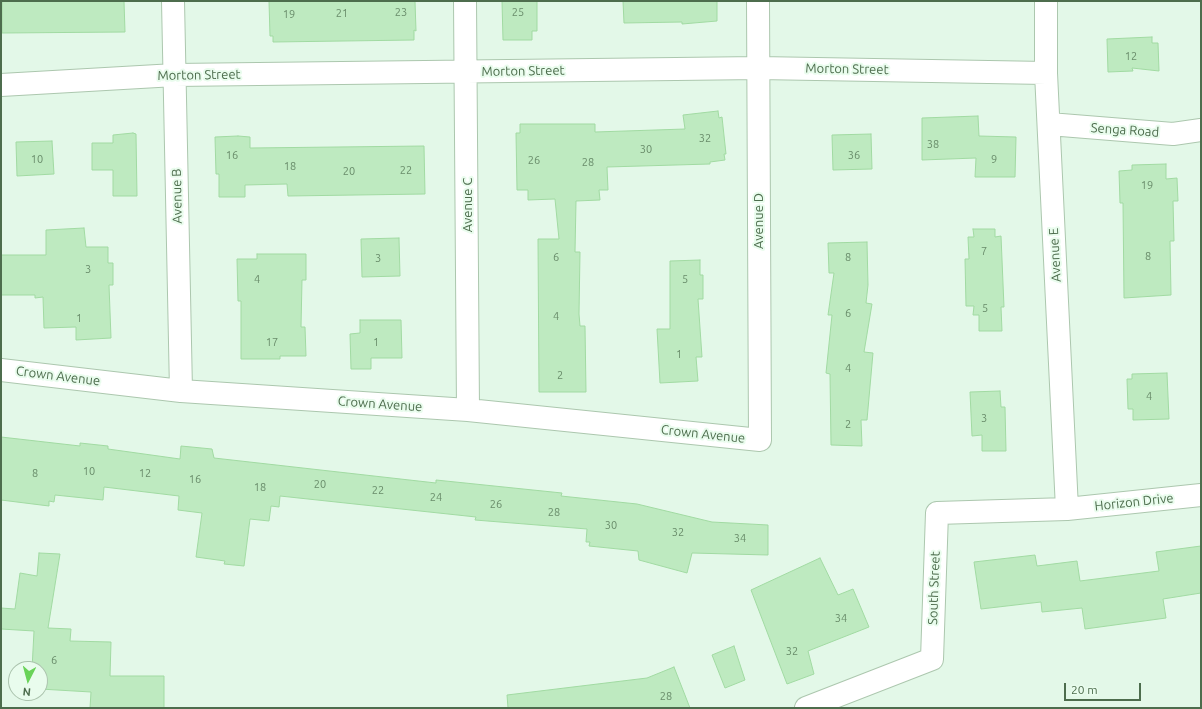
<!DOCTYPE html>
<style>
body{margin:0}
#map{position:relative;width:1202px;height:709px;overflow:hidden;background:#e3f8e8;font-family:Ubuntu,sans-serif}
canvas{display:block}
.frame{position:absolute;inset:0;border:2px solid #4d6d4d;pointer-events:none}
.north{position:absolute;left:8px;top:661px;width:40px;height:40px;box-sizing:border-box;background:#e9fced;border:1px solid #abc3ad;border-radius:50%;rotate:186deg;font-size:11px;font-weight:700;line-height:16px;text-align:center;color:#4d6d4d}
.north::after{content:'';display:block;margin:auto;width:14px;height:18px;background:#69d358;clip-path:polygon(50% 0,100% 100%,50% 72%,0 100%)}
.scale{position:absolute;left:1064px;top:683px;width:77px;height:18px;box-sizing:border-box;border:2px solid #4d6d4d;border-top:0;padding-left:5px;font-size:12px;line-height:14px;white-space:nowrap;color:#4d6d4d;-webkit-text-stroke:3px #e9fced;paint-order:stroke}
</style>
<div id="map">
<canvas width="1202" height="709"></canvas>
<div class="frame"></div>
<div class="north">N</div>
<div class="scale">20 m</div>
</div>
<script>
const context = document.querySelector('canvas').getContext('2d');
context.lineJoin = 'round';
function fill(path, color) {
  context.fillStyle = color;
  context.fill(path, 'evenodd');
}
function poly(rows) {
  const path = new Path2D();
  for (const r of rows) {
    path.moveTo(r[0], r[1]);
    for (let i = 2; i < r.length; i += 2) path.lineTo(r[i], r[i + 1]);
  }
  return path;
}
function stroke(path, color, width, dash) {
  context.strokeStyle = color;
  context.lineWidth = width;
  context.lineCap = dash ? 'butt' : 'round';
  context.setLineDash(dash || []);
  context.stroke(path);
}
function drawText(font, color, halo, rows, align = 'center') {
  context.font = font + ' Ubuntu,sans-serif';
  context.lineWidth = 4;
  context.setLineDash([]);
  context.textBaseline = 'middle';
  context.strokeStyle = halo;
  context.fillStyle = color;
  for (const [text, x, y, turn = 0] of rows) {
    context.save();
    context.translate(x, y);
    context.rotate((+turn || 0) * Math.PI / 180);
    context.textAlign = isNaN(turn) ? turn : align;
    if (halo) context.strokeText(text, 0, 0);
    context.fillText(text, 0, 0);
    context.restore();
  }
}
const building = poly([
 [2,1,124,1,125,32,2,33,2,1],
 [269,1,415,1,416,31,414,30,414,40,273,42,273,36,270,36,269,1],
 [502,1,537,1,537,31,532,31,532,40,503,40,502,1],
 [623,1,717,1,717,21,682,24,682,22,624,23,623,1],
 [1152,37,1152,43,1158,43,1159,71,1132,68,1133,71,1108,72,1107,39,1152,37],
 [718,111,719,118,722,117,726,154,724,154,725,160,710,162,710,164,607,167,608,190,599,190,600,200,576,201,575,252,580,252,579,314,580,326,585,326,586,392,539,392,538,239,559,239,555,199,528,200,528,190,517,190,516,133,520,133,520,124,595,124,595,132,685,129,683,115,718,111],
 [978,116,979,136,1016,137,1015,177,975,177,976,158,922,160,922,118,978,116],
 [133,133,136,134,137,196,113,196,113,170,92,170,92,143,113,143,113,135,133,133],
 [871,134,872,169,833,170,832,135,871,134],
 [238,136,250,137,250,148,424,146,425,194,288,196,287,184,245,185,245,197,219,197,219,174,216,174,215,137,238,136],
 [52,141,54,174,17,176,16,142,52,141],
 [1166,164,1166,179,1177,178,1178,201,1173,201,1174,241,1170,241,1171,295,1124,298,1123,203,1120,203,1119,171,1132,170,1132,165,1166,164],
 [84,228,86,247,108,247,108,263,113,263,113,285,109,285,111,338,76,340,76,327,44,328,43,297,35,298,35,295,1,295,1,255,46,255,46,230,84,228],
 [973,229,995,229,995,237,1001,236,1004,307,1001,307,1002,331,979,331,979,315,973,315,974,306,966,306,965,259,969,259,968,237,974,237,973,229],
 [399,238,400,276,362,277,361,239,399,238],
 [867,242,868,285,866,303,872,304,864,352,873,353,867,420,861,420,862,446,831,445,830,374,826,373,832,315,828,315,834,273,829,273,828,243,867,242],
 [257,254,306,254,306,280,302,280,301,327,305,327,306,356,280,356,280,359,241,359,241,301,238,301,237,259,257,259,257,254],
 [700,260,700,275,703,275,703,299,698,299,702,357,696,357,698,381,660,383,657,329,670,329,670,261,700,260],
 [360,320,401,320,402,358,371,358,371,369,351,369,350,334,360,333,360,320],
 [1167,373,1169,419,1133,420,1133,409,1128,409,1127,379,1132,379,1132,374,1167,373],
 [1000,391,1001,407,1005,407,1006,451,982,451,982,435,972,436,970,392,1000,391],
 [1,437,80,446,80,443,108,446,108,449,180,459,181,446,212,449,214,458,436,483,436,480,562,493,561,496,637,504,712,522,768,525,768,555,692,553,687,573,639,560,638,551,589,546,590,542,586,542,587,529,475,520,476,517,280,496,279,507,271,506,269,521,250,519,244,566,224,564,225,561,196,557,202,513,178,510,179,496,104,487,103,500,55,495,54,502,49,501,49,506,1,500,1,437],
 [1201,546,1201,593,1163,599,1166,618,1085,629,1082,608,1042,612,1041,602,981,609,974,562,1035,555,1037,566,1077,561,1080,581,1159,571,1156,552,1201,546],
 [39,553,60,554,48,628,71,629,70,641,111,642,110,676,164,676,164,708,90,708,91,692,40,689,40,669,32,669,34,631,1,629,1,608,15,609,20,573,37,576,39,553],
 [820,558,838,595,853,589,869,627,808,651,814,674,787,684,751,590,820,558],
 [734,646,745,680,725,688,712,655,734,646],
 [674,667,690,708,508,708,507,695,647,678,674,667]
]);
fill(building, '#beeac0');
stroke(building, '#a1daa2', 1);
const street = poly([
 [173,1,181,391],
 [465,1,468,410],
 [1046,1,1046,73,1067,509],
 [1,85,175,75,759,68,1046,73],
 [1049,124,1173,134,1201,130],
 [1,370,181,391,468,410,760,440,758,1],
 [806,708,932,659,937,513,1067,509,1201,495]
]);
stroke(street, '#acc7ae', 24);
stroke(street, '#fff', 22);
drawText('11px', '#698c6a', null, [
 ["23",401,12],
 ["25",518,12],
 ["21",342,13],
 ["19",289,14],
 ["12",1131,56],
 ["32",705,138],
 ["38",933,144],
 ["30",646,149],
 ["16",232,155],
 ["36",854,155],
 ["10",37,159],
 ["9",994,159],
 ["26",534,160],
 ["28",588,162],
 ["18",290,166],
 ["22",406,170],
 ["20",349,171],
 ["19",1147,185],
 ["7",984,251],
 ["8",1148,256],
 ["6",556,257],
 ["8",848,257],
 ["3",378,258],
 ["3",88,269],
 ["4",257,279],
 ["5",685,279],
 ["5",985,308],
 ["6",848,313],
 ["4",556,316],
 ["1",79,318],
 ["17",272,342],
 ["1",376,342],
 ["1",679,354],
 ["4",848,368],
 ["2",560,375],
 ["4",1149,396],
 ["3",984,418],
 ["2",848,424],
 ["10",89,471],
 ["8",35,473],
 ["12",145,473],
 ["16",195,479],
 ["20",320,484],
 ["18",260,487],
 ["22",378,490],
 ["24",436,497],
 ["26",496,504],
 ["28",554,512],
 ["30",611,525],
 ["32",678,532],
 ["34",740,538],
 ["34",841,618],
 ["32",792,651],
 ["6",54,660],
 ["28",666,696]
]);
drawText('13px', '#4d6d4d', '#e9fced', [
 ["Morton Street",847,69,1],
 ["Morton Street",523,71,-1],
 ["Morton Street",199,75,-1],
 ["Senga Road",1125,130,4],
 ["Avenue B",177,196,-91],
 ["Avenue C",468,205,-90],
 ["Avenue D",759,221,-90],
 ["Avenue E",1055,255,-93],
 ["Crown Avenue",58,376,7],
 ["Crown Avenue",380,404,4],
 ["Crown Avenue",703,434,6],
 ["Horizon Drive",1134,502,-6],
 ["South Street",934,588,-88]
]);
</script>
